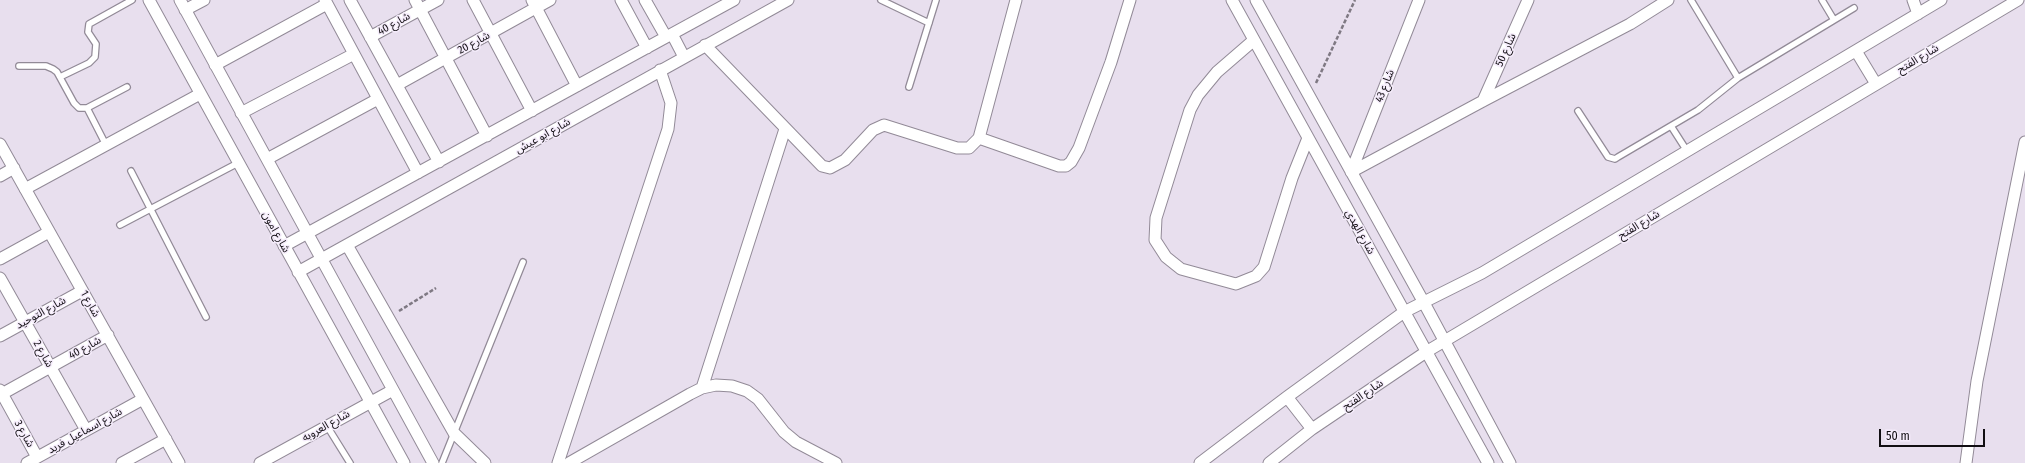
<!DOCTYPE html>
<meta charset="utf-8">
<style>
body{margin:0}
#map{position:relative;width:2025px;height:463px;overflow:hidden;background:#e8dfee;font-family:"Fira Sans Condensed",sans-serif}
canvas{display:block}
.scale{position:absolute;left:1879px;top:429px;width:106px;height:18px;box-sizing:border-box;border:2px solid #110e12;border-top:0;padding-left:5px;font-size:12px;line-height:14px;white-space:nowrap;color:#110e12;-webkit-text-stroke:3px #f5ecfb;paint-order:stroke}
</style>
<div id="map">
<canvas width="2025" height="463"></canvas>
<div class="scale">50 m</div>
</div>
<script>
const context = document.querySelector('canvas').getContext('2d');
context.lineJoin = 'round';
function poly(rows) {
  const path = new Path2D();
  for (const r of rows) {
    path.moveTo(r[0], r[1]);
    for (let i = 2; i < r.length; i += 2) path.lineTo(r[i], r[i + 1]);
  }
  return path;
}
function stroke(path, color, width, dash) {
  context.strokeStyle = color;
  context.lineWidth = width;
  context.lineCap = dash ? 'butt' : 'round';
  context.setLineDash(dash || []);
  context.stroke(path);
}
function drawText(font, color, halo, rows, align = 'center') {
  context.font = font + ' "Fira Sans Condensed","Noto Sans Arabic",sans-serif';
  context.lineWidth = 3;
  context.setLineDash([]);
  context.textBaseline = 'middle';
  context.strokeStyle = halo;
  context.fillStyle = color;
  for (const [text, x, y, turn = 0] of rows) {
    context.save();
    context.translate(x, y);
    context.rotate((+turn || 0) * Math.PI / 180);
    context.textAlign = isNaN(turn) ? turn : align;
    if (halo) context.strokeText(text, 0, 0);
    context.fillText(text, 0, 0);
    context.restore();
  }
}
const lane = poly([
 [881,0,929,23],
 [1691,0,1738,78],
 [1822,0,1834,20],
 [19,66,46,66,53,69,57,72,74,103,79,108,87,108,127,87],
 [60,77,89,63,95,57,96,44,88,32,89,24,132,0],
 [909,87,936,0],
 [87,108,106,145],
 [1578,111,1608,157,1615,159,1618,157,1698,110,1738,78,1854,8],
 [1671,126,1687,151],
 [131,171,206,317],
 [120,225,238,163],
 [327,426,350,463],
 [442,463,523,262]
]);
const street = poly([
 [149,0,404,463],
 [180,0,433,463],
 [325,0,418,173],
 [350,0,439,162],
 [415,0,487,136],
 [473,0,532,111],
 [532,0,577,86],
 [621,0,647,48],
 [645,0,666,37],
 [1232,0,1488,463],
 [1256,0,1423,301,1510,463],
 [1913,0,1918,14],
 [185,10,204,0],
 [672,34,684,57],
 [370,37,438,0],
 [1254,40,1217,72,1198,95,1190,110,1156,218,1155,240,1166,257,1181,269,1236,284,1256,276,1264,267,1292,178,1308,138],
 [705,45,822,166,830,168,845,160,873,130,884,125,957,148,969,148,979,138,1016,0],
 [1856,51,1876,84],
 [215,65,327,4],
 [397,85,550,0],
 [1483,101,1528,0],
 [241,113,354,54],
 [979,138,1059,166,1066,166,1071,162,1079,148,1111,62,1130,0],
 [0,144,179,463],
 [267,159,378,99],
 [1351,172,1483,101,1630,24,1668,0],
 [1351,172,1419,0],
 [0,176,14,168],
 [25,189,200,94],
 [347,245,454,433,485,463],
 [284,246,734,0],
 [0,259,49,232],
 [298,272,788,0],
 [0,278,86,430],
 [0,336,82,291],
 [702,388,785,129],
 [0,390,37,457],
 [0,395,108,335],
 [1287,397,1312,429],
 [27,463,143,399],
 [122,463,166,439],
 [260,463,393,390],
 [558,463,668,129,671,103,660,70],
 [569,463,690,394,702,388,716,385,732,386,747,391,758,399,784,432,796,442,836,463],
 [1200,463,1287,397,1404,312,1482,273,1941,0],
 [1269,463,1312,429,1426,352,2018,0],
 [1966,463,1977,381,2025,142]
]);
stroke(lane, '#928a97', 8);
stroke(street, '#928a97', 13);
stroke(poly([
 [1316,83,1355,0],
 [399,311,436,288]
]), '#7f7983', 2.5, [4, 2]);
stroke(lane, '#fff', 5.5);
stroke(street, '#fff', 11);
drawText('11px', '#110e12', '#f5ecfb', [
 ["شارع 40",394,24,-29],
 ["شارع 20",474,43,-29],
 ["شارع 50",1506,50,-66],
 ["شارع الفتح",1918,59,-31],
 ["شارع 43",1385,86,-69],
 ["شارع ابو عيش",543,136,-29],
 ["شارع الفتح",1639,225,-31],
 ["شارع امون",276,232,61],
 ["شارع الهدي",1360,232,61],
 ["شارع 1",90,304,61],
 ["شارع التوحيد",41,313,-29],
 ["شارع 40",85,348,-29],
 ["شارع 2",43,354,61],
 ["شارع الفتح",1363,395,-34],
 ["شارع العروبه",326,426,-29],
 ["شارع اسماعيل فريد",85,431,-29],
 ["شارع 3",24,434,61]
]);
</script>
